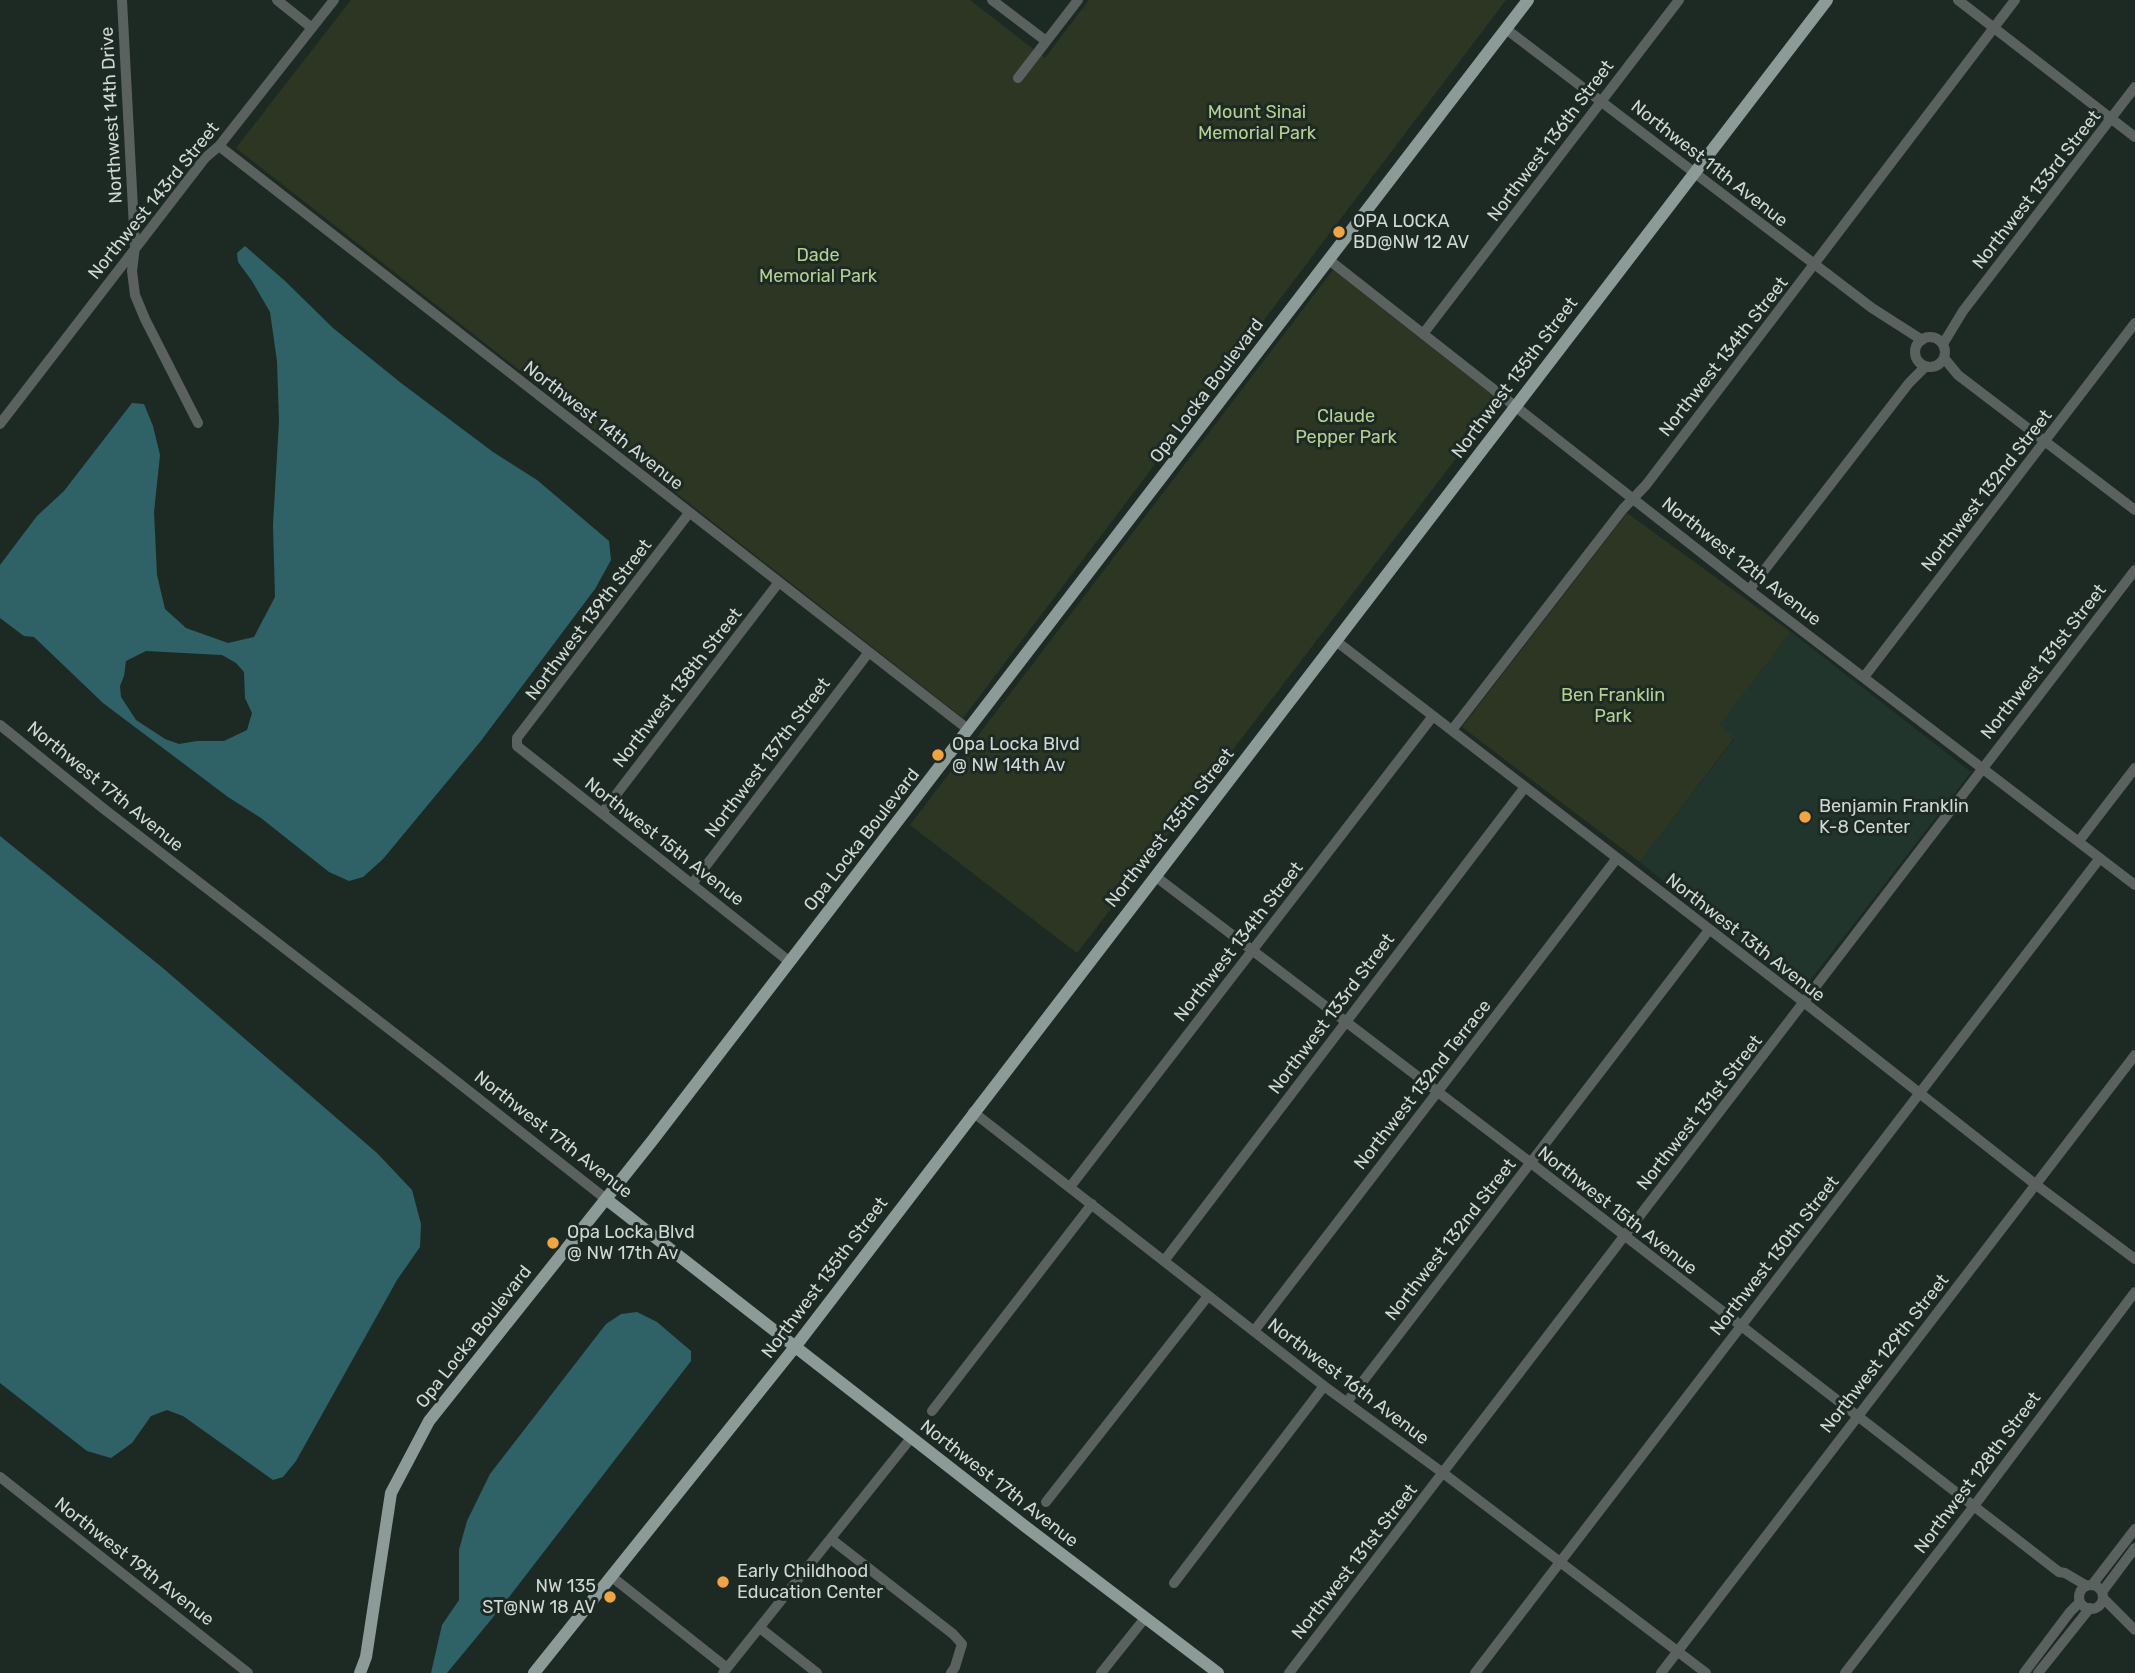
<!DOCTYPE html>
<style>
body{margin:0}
canvas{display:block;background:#1d2a24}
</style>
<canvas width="2135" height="1673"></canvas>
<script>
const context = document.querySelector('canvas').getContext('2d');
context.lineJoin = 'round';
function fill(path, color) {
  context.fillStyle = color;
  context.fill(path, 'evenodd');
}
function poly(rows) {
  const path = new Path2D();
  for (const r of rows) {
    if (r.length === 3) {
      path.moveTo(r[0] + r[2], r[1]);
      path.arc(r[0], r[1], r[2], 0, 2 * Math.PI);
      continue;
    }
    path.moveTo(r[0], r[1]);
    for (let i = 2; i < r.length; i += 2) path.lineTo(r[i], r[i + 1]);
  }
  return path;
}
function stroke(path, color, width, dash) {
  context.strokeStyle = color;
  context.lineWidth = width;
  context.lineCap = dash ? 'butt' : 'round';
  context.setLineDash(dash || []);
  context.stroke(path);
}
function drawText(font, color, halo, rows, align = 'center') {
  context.font = font + ' Rubik,sans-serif';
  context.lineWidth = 6;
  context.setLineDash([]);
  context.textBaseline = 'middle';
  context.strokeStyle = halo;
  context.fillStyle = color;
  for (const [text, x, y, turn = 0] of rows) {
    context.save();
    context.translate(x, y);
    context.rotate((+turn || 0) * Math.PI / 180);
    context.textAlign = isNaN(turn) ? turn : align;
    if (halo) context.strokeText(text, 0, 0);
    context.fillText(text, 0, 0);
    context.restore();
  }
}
fill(poly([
 [1791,632,1971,772,1801,992,1640,862,1735,738,1718,726]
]), '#22352c');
fill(poly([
 [351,0,970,0,1045,58,1089,0,1506,0,963,718,236,148],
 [1333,270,1500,401,1077,953,910,825],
 [1627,513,1791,632,1719,725,1735,737,1640,862,1462,727]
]), '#2d3622');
fill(poly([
 [245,246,285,281,333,328,401,383,493,452,537,480,609,541,611,560,595,589,480,742,383,859,363,877,349,881,329,872,261,818,228,797,103,703,34,637,24,636,0,618,0,565,37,516,64,491,132,403,144,404,153,426,160,455,154,512,157,575,165,609,186,628,228,643,254,637,275,597,273,525,279,421,277,361,270,312,252,281,238,262,237,253],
 [146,651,222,655,236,663,244,672,245,698,252,713,247,730,224,741,197,741,179,744,165,739,136,720,121,697,120,686,124,676,126,661],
 [0,836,164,969,377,1153,412,1190,421,1224,420,1247,397,1280,296,1461,283,1477,273,1480,183,1416,167,1410,151,1416,132,1443,111,1458,87,1451,0,1383],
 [637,1312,657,1322,691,1351,691,1361,499,1610,447,1673,431,1673,442,1625,459,1600,459,1550,467,1521,490,1474,606,1324,621,1314]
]), '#2e6266');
stroke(poly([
 [122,0,135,247,132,271,135,295,145,319,198,423],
 [277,0,312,28],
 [992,0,1046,41],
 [1958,0,2135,137],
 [1506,29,1872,308,1922,340],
 [1018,78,1078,0],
 [219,146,969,730],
 [1329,260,1749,590,2135,885],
 [1423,334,1679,0],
 [1930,352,15],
 [1943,344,1963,311,2135,87],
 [1944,358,1958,375,2135,510],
 [0,424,205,158,219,146,334,0],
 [689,513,517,738,517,746,790,962],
 [1749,590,1909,383,1925,367],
 [1336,641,1805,1003,2035,1184,2135,1259],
 [1864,677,2135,323],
 [0,725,104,809,437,1066,606,1199],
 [1452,730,1623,509,1646,485,2015,0],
 [602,813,779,582],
 [2079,841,2135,768],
 [1155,876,1531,1163,2059,1572,2065,1573,2087,1586],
 [692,884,869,652],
 [973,1112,1324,1386,1443,1473,1706,1673],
 [1070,1187,1433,716],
 [1164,1261,1525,787],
 [1254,1331,1617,858],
 [1347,1402,1709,930],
 [932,1411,1092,1204],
 [0,1477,248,1673],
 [1046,1502,1208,1296],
 [831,1539,953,1634,962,1644,955,1667,951,1673],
 [612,1577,727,1668],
 [1174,1583,1324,1386],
 [2092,1585,2135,1529],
 [2091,1597,12],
 [2102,1592,2135,1548],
 [2103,1598,2135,1630],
 [760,1628,817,1673],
 [723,1673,911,1438],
 [1101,1673,1145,1618],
 [1289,1673,2135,570],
 [1475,1673,2100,858],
 [1661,1673,2135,1055],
 [1845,1673,1974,1506,2135,1292],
 [2024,1673,2070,1612,2080,1602],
 [2038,1673,2090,1608]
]), '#5a615f', 10);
stroke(poly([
 [606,1199,1026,1527,1218,1673],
 [360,1673,366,1657,391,1493,429,1421,652,1141,1528,0],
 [534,1673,795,1347,1827,0]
]), '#8c9a98', 12);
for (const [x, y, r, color] of [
 [1339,232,7,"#f1a540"],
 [938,755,7,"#f1a540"],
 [1805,817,7,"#f1a540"],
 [553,1243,7,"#f1a540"],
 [723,1582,7,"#f1a540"],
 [610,1597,7,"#f1a540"]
]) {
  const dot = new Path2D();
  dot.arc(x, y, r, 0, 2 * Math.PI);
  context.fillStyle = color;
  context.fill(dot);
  stroke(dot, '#1d2a24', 2.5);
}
drawText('18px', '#b6d094', '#1d2a24', [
 ["Mount Sinai",1257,113],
 ["Memorial Park",1257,134],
 ["Dade",818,256],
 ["Memorial Park",818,277],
 ["Claude",1346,417],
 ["Pepper Park",1346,438],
 ["Ben Franklin",1613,696],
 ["Park",1613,717]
]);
drawText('18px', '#d0d7d4', '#1d2a24', [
 ["Northwest 14th Drive",112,115,-93],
 ["Northwest 136th Street",1551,141,-53],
 ["Northwest 11th Avenue",1709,164,38],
 ["Northwest 133rd Street",2037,190,-52],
 ["Northwest 143rd Street",154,201,-51],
 ["Northwest 134th Street",1724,357,-52],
 ["Northwest 135th Street",1515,378,-53],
 ["Opa Locka Boulevard",1207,391,-53],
 ["Northwest 14th Avenue",603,426,38],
 ["Northwest 132nd Street",1987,491,-52],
 ["Northwest 12th Avenue",1741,562,38],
 ["Northwest 139th Street",589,620,-53],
 ["Northwest 131st Street",2044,662,-52],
 ["Northwest 138th Street",678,688,-52],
 ["Northwest 137th Street",768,758,-53],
 ["Northwest 17th Avenue",105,787,39],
 ["Northwest 135th Street",1170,828,-52],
 ["Opa Locka Boulevard",862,840,-52],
 ["Northwest 15th Avenue",664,842,38],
 ["Northwest 13th Avenue",1745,938,38],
 ["Northwest 134th Street",1239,942,-52],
 ["Northwest 133rd Street",1332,1014,-53],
 ["Northwest 132nd Terrace",1423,1085,-52],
 ["Northwest 131st Street",1700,1113,-52],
 ["Northwest 17th Avenue",553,1135,38],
 ["Northwest 15th Avenue",1617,1211,38],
 ["Northwest 132nd Street",1451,1240,-52],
 ["Northwest 130th Street",1775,1256,-52],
 ["Northwest 135th Street",825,1278,-53],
 ["Opa Locka Boulevard",474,1337,-52],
 ["Northwest 129th Street",1885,1354,-52],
 ["Northwest 16th Avenue",1348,1382,37],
 ["Northwest 128th Street",1978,1473,-53],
 ["Northwest 17th Avenue",999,1484,38],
 ["Northwest 19th Avenue",134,1562,38],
 ["Northwest 131st Street",1355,1562,-52]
]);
drawText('18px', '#d0d7d4', '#1d2a24', [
 ["OPA LOCKA",1353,222],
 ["BD@NW 12 AV",1353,243],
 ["Opa Locka Blvd",952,745],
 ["@ NW 14th Av",952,766],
 ["Benjamin Franklin",1819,807],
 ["K-8 Center",1819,828],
 ["Opa Locka Blvd",567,1233],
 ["@ NW 17th Av",567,1254],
 ["Early Childhood",737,1572],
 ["Education Center",737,1593],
 ["NW 135",596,1587,"right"],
 ["ST@NW 18 AV",596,1608,"right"]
], 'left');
</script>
